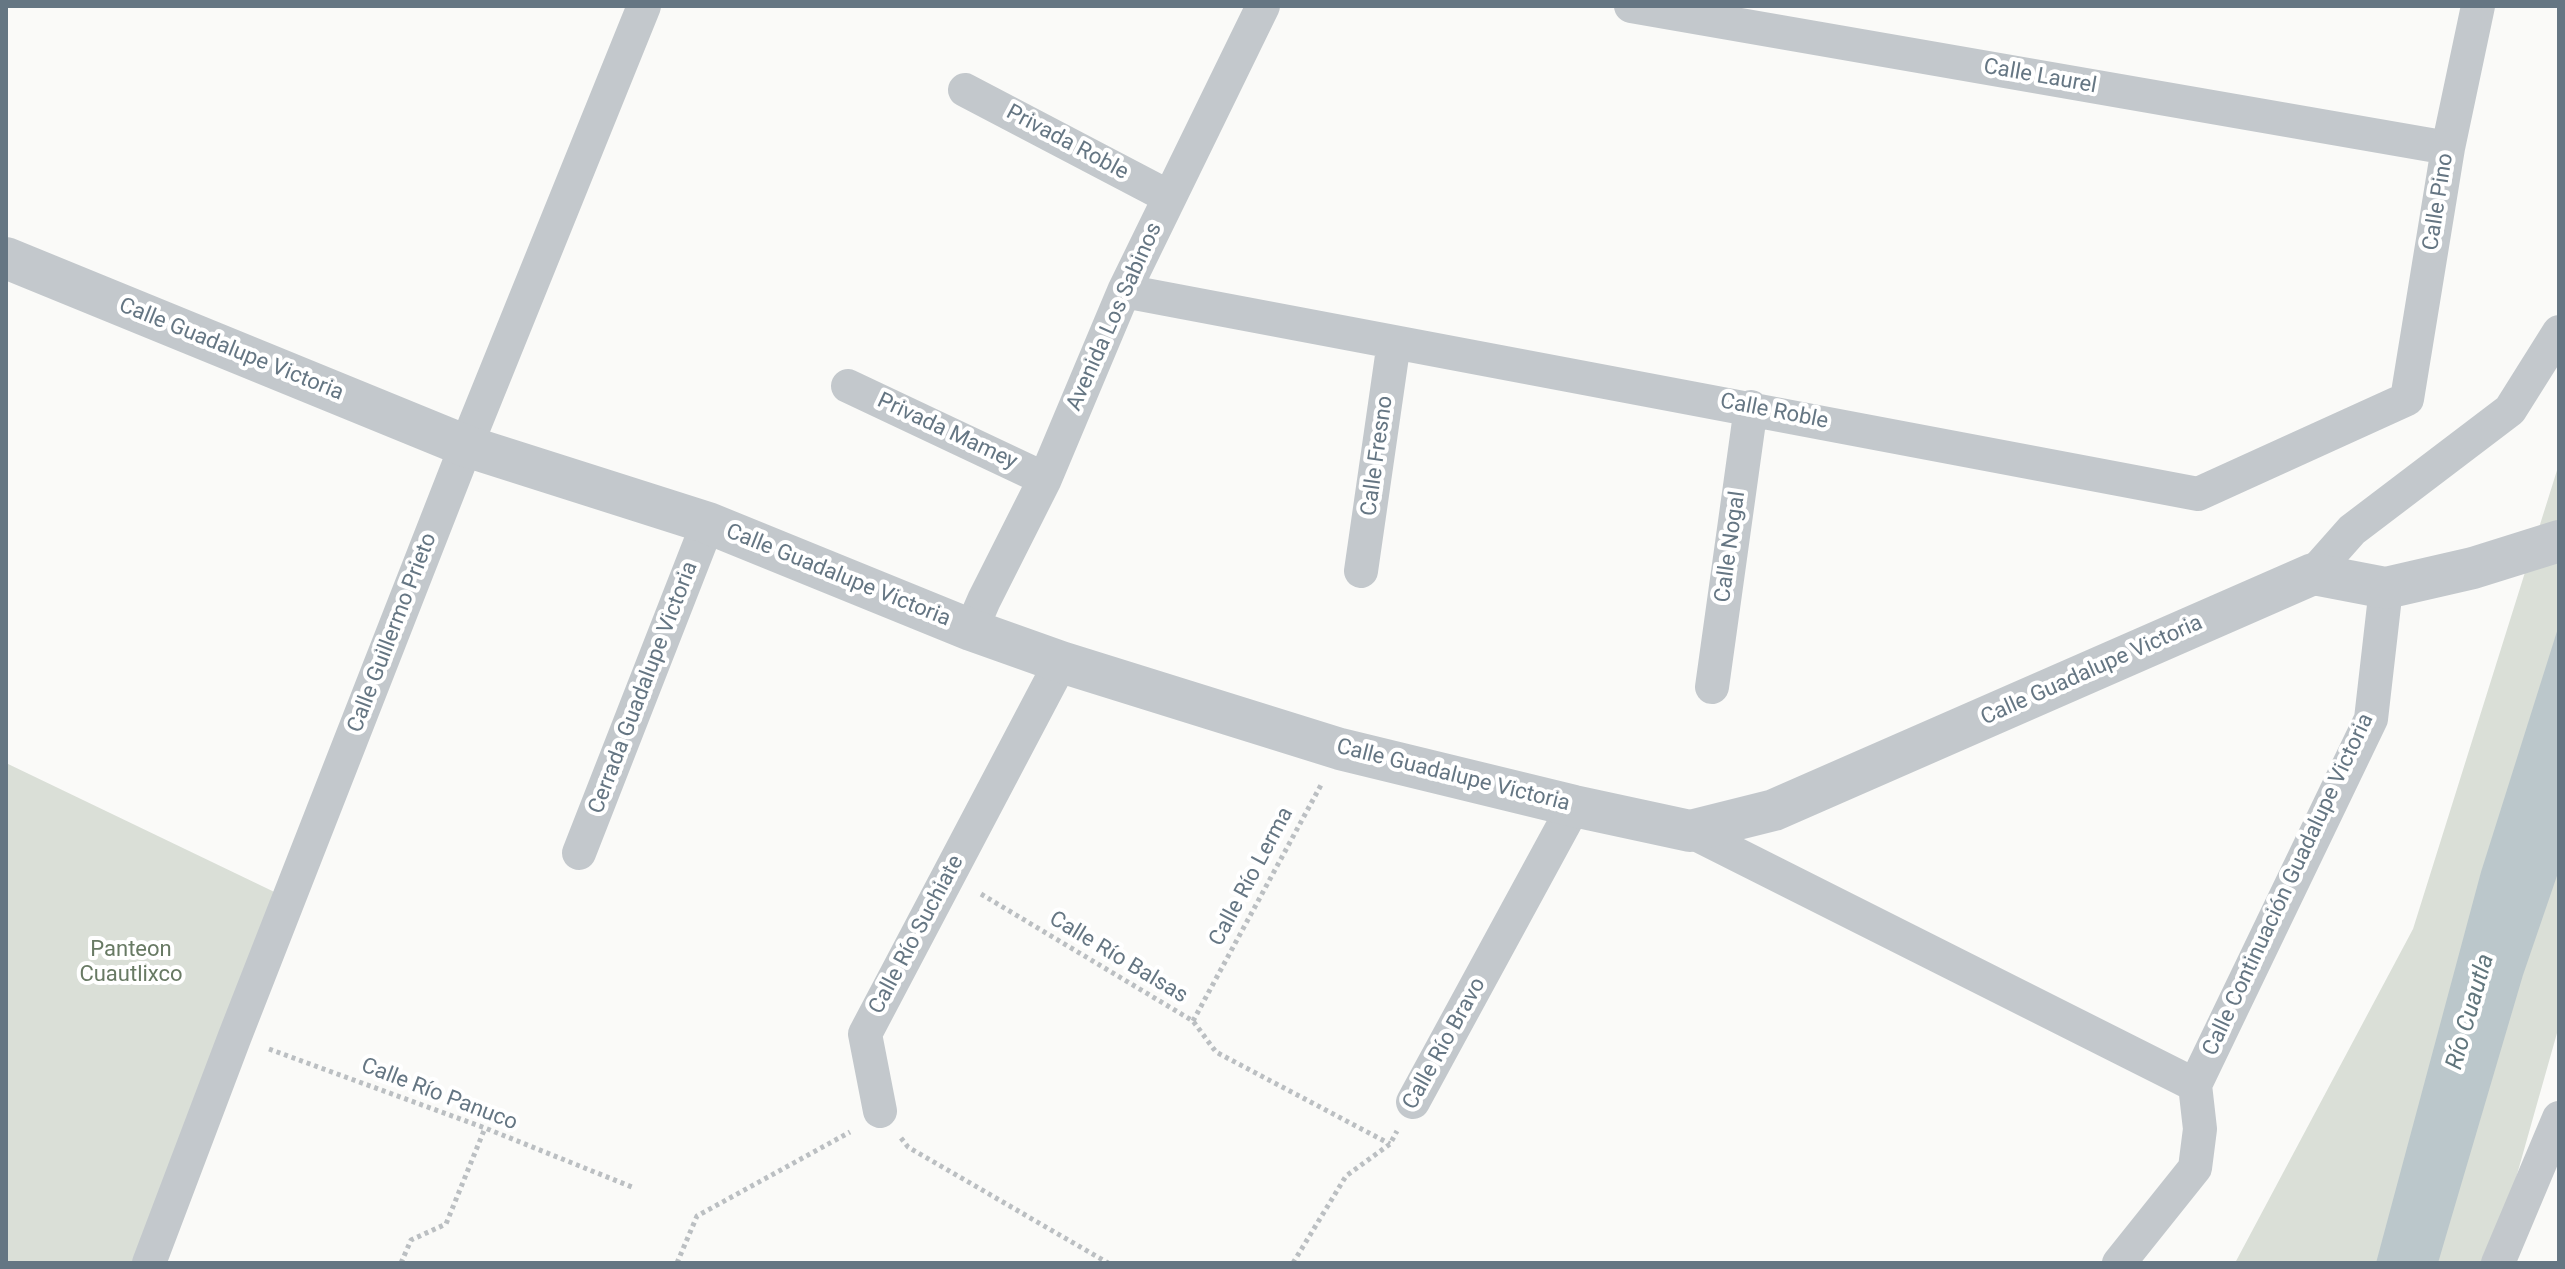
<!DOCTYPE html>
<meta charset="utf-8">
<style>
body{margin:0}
#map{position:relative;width:2565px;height:1269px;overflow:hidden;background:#fafaf8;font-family:Roboto,sans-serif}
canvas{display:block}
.frame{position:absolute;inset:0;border:8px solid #657683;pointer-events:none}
</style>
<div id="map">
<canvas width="2565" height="1269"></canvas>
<div class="frame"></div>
</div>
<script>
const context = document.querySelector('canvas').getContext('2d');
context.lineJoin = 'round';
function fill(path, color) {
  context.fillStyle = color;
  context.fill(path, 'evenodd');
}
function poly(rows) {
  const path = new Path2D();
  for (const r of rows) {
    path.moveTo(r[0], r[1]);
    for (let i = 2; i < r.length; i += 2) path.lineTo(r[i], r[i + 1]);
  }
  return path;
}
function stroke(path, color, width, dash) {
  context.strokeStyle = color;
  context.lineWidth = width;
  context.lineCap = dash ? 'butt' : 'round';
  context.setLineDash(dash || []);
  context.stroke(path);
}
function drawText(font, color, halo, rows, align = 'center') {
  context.font = font + ' Roboto,sans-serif';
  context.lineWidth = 8;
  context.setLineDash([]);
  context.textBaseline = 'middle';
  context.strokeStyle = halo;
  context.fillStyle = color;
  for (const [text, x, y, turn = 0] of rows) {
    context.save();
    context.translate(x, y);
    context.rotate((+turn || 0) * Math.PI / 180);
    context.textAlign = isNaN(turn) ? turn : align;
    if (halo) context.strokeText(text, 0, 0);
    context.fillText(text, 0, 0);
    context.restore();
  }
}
fill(poly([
 [2559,464,2559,1026,2492,1263,2235,1263,2413,929],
 [6,763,289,899,150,1263,6,1263]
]), '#dadfd7');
fill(poly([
 [2559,625,2559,870,2523,975,2438,1263,2376,1263,2481,872]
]), '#bbc7cb');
stroke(poly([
 [981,894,1193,1021,1216,1052,1390,1144],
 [1193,1021,1321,785],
 [269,1049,485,1128,632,1187],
 [901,1138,908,1147,1108,1263],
 [401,1263,411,1240,446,1224,485,1128],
 [677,1263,697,1216,850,1132],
 [1293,1263,1346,1176,1390,1144,1397,1131]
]), '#bbbfc2', 5, [4, 4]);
stroke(poly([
 [1631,6,2448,148],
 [965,90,1169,197],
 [1124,291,2198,494,2407,399,2448,148,2478,6],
 [848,386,1045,479],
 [1361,571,1394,342],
 [2313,574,2352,530,2510,410,2559,332],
 [971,630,984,600,1045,479,1124,291,1263,6],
 [1712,687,1751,407],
 [1690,831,2195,1085],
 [579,853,708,523],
 [2195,1085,2371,719,2386,588],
 [1413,1102,1574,806],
 [880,1111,865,1034,1061,662],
 [149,1263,235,1036,466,446,644,6],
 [2119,1263,2195,1168,2200,1129,2195,1085],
 [2498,1263,2559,1118]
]), '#c3c8cc', 34);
stroke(poly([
 [6,258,466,446,708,523,971,630,1061,662,1340,749,1574,806,1690,831,1774,810,2313,574,2386,588,2473,568,2559,541]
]), '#c3c8cc', 42);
drawText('22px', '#657683', '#fff', [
 ["Calle Laurel",2040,77,10],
 ["Privada Roble",1067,143,28],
 ["Calle Pino",2439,202,-81],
 ["Avenida Los Sabinos",1115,317,-66],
 ["Calle Guadalupe Victoria",231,350,22],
 ["Calle Roble",1774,412,11],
 ["Privada Mamey",947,432,25],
 ["Calle Fresno",1378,456,-82],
 ["Calle Nogal",1731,547,-82],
 ["Calle Guadalupe Victoria",838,576,22],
 ["Calle Guillermo Prieto",393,633,-69],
 ["Calle Guadalupe Victoria",2092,671,-24],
 ["Cerrada Guadalupe Victoria",644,688,-69],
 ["Calle Guadalupe Victoria",1453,776,14],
 ["Calle Río Lerma",1252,877,-62],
 ["Calle Continuación Guadalupe Victoria",2289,885,-65],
 ["Calle Río Suchiate",917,935,-62],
 ["Calle Río Balsas",1118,958,31],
 ["Calle Río Bravo",1445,1044,-61],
 ["Calle Río Panuco",439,1095,21]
]);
drawText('22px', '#687a64', '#fff', [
 ["Panteon",131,950],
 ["Cuautlixco",131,975]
]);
drawText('italic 24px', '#60757c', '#fff', [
 ["Río Cuautla",2471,1012,-74]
]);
</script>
